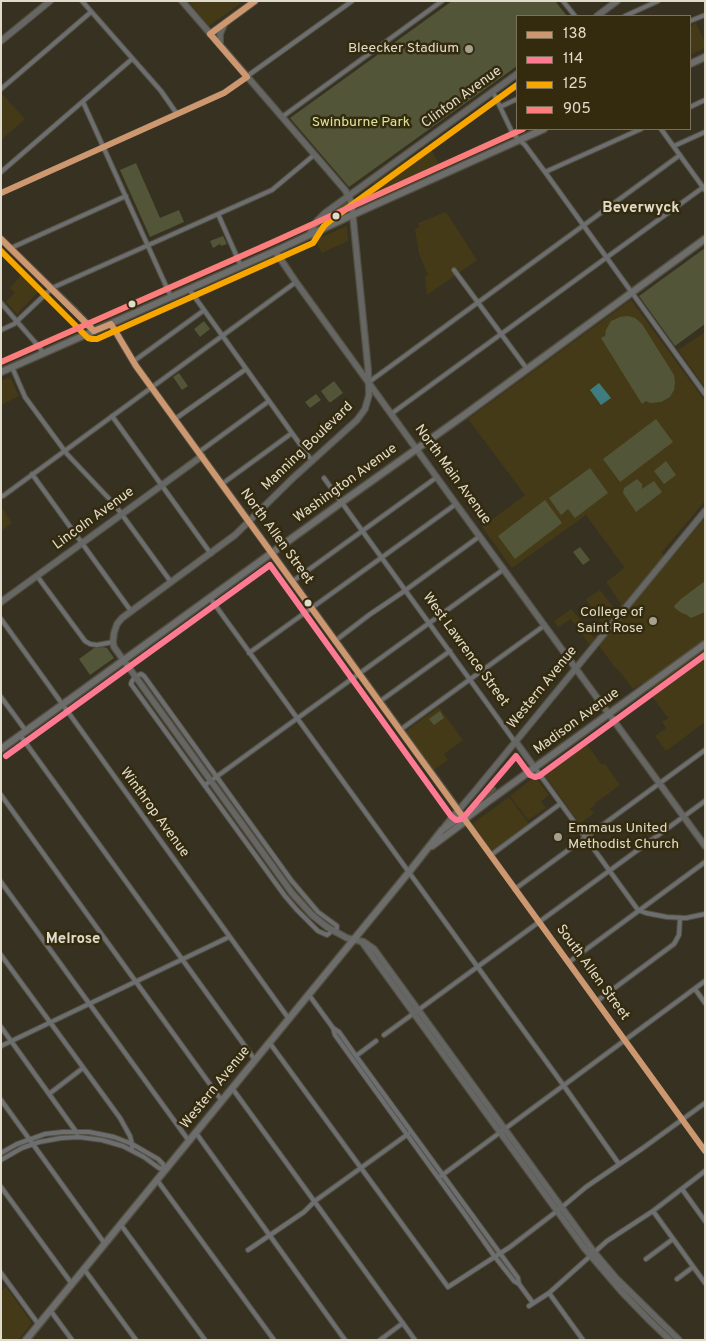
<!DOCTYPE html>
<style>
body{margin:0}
#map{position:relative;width:706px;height:1341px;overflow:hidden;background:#363121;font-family:Overpass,sans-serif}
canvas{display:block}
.frame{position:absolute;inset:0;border:2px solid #e1dbcb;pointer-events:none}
.legend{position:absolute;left:516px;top:15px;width:175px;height:115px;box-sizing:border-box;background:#342b0e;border:1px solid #79715a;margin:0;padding:6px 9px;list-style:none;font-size:15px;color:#e1dbcb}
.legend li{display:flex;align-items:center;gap:10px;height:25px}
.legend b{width:25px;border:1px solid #79715a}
</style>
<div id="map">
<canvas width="706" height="1341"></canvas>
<div class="frame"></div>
<ul class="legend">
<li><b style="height:6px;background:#cd976f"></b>138</li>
<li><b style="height:6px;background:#fe7a93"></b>114</li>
<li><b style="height:6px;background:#f7a600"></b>125</li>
<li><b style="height:6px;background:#fd7d7c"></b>905</li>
</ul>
</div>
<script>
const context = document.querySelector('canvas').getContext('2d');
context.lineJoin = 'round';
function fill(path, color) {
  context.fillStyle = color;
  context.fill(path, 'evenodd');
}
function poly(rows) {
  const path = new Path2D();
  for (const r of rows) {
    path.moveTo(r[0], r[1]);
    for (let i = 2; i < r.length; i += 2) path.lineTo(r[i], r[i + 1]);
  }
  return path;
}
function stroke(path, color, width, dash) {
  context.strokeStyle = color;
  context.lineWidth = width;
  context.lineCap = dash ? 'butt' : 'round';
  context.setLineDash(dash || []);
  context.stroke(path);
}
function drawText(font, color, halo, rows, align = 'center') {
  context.font = font + ' Overpass,sans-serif';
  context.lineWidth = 5;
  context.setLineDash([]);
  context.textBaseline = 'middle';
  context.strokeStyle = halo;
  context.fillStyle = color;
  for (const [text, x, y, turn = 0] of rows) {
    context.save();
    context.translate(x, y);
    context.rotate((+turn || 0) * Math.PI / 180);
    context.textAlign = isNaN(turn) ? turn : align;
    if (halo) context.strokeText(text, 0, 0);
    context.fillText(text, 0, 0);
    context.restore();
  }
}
fill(poly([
 [188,1,244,1,209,26],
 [696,23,705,43,705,48,690,55,690,26],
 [2,94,25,119,1,140,1,95],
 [429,145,441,169,381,197,379,196,373,183],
 [446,212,477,260,427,295,425,277,428,275,419,254,415,229,419,227,418,223],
 [347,226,348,241,322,253,315,240],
 [25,271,42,288,17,314,6,302,15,293,10,288],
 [631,300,705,401,705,501,661,553,669,561,705,518,705,722,666,751,655,736,666,728,662,722,668,718,642,683,633,689,617,668,616,669,599,646,594,651,571,619,558,627,554,621,571,609,581,621,594,638,604,626,586,599,600,590,616,611,621,604,606,582,623,569,624,567,586,515,512,568,482,527,525,495,468,419],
 [705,332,705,387,678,350],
 [8,378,11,379,19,396,1,405,1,381],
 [1,506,11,522,11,524,1,531],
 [439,707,463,740,444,754,448,760,434,770,406,731],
 [586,743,602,765,605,764,620,785,594,804,595,805,590,809,594,813,580,824,543,773,544,771,555,763,556,764],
 [533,778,536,778,549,795,541,801,546,808,528,820,510,796],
 [509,797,529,824,495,850,491,850,472,824],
 [6,1287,32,1323,18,1340,1,1340,1,1291]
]), '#453a17');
fill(poly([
 [452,1,555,1,567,16,517,16,517,66,349,187,290,118],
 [136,163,160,218,179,210,184,222,150,237,120,170],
 [347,202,349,204,348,211,320,223,323,219],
 [223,236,227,244,221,246,220,244,213,248,210,241],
 [705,248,705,324,675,346,639,296],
 [628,316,635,318,642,324,674,375,675,383,674,390,670,397,661,402,650,403,646,401,642,404,601,338,605,336,606,330,611,321,620,317],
 [204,321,210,329,200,337,194,329],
 [179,373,188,386,182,390,173,377],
 [334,381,343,393,331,402,329,402,321,391],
 [316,394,321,400,310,408,305,402],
 [656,419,673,442,620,482,603,459],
 [666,461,676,475,664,484,654,471],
 [590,468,608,493,575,518,568,509,561,515,549,498],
 [637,479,642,484,642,489,654,481,662,492,636,512,623,493,624,488],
 [545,500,562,523,515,559,498,536],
 [580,547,590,560,583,565,573,552],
 [705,581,705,612,691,618,687,615,680,612,675,608,674,606,681,599],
 [103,647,107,648,114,658,90,675,79,659,94,648],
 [440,711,444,718,434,725,429,719],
 [491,781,497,790,475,806,474,803]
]), '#525537');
fill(poly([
 [599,383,611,398,601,405,590,390]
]), '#3d7d7f');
const street = poly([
 [82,1,161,91,177,114],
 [563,1,575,16],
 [625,16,658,1],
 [690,21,705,15],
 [1,89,91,12],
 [493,92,513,134,525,145,545,172,705,394],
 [83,102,171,297],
 [500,107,517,99],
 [690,107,705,100],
 [282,117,442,1],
 [661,129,705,190],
 [674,146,705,132],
 [1,172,132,59],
 [545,172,641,129],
 [1,193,225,92,352,1],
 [218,214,241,266],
 [11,248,126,196],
 [454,270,527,369],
 [189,289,312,461],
 [1,303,40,348,43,354],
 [1,330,14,324,52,288,272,190,314,155],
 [134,361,203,311],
 [12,367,25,397,67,454,115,505,171,582],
 [369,382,680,155],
 [391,414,705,186],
 [112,416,211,554],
 [175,419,246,369],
 [199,452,269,401],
 [32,474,131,611],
 [324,478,515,742],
 [222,484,292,433],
 [3,496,296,282],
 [37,576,85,641,90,644,97,645,113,642],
 [293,581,437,477],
 [210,598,564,1086,619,1164],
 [1,619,289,1019],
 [335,641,369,615,403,592,480,536],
 [249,653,456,504],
 [1,697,26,731],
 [379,702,450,651],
 [400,730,545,625],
 [20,735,255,1060],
 [535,768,638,910,646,913,667,917,686,918,705,914],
 [205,785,504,569],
 [1,795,222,1101],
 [465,819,705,1151],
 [491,855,560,804],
 [1,882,189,1141],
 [515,889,705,750],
 [332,931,327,935,318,931,297,910,285,896,131,684,132,681,135,677,141,674,144,676,291,880,318,912,337,926,336,933],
 [1,955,120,1118,130,1136,132,1144,132,1150],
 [569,962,705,862],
 [695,989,705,1003],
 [309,995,333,1028,339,1032,356,1056,518,1278,519,1284],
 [597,1001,674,944,679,935,680,918],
 [1,1027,77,1133],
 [333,1028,335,1035,466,1216,495,1257,514,1281,519,1284,533,1303],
 [384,1035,705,801],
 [269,1042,448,1287,510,1247,561,1208,586,1187,643,1148,705,1103],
 [1,1046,229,937],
 [356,1056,376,1041],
 [232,1088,415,1340],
 [49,1094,83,1068],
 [1,1100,105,1244],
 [196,1133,345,1340],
 [1,1153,17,1144,45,1134,63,1132,89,1132,114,1137,132,1144,158,1159,163,1164,166,1170],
 [1,1160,22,1148,39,1142,61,1138,79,1137,102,1140,123,1146,144,1157,159,1168,166,1170],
 [441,1176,705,981],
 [157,1180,274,1340],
 [1,1187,72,1284],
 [682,1189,705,1221],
 [653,1211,705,1283],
 [121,1225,205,1340],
 [248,1250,304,1212,315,1201,408,1134],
 [646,1259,673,1239],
 [84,1269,136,1340],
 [1,1273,39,1325],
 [677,1279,693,1267],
 [549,1293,583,1340],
 [529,1306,549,1293,607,1241,653,1211,705,1171],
 [50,1310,72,1340],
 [380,1340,403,1323]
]);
const secondary = poly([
 [182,1,345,190,350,199,352,207,368,368,369,395,365,409,357,420,293,478,235,535,122,618,117,624,114,633,113,642,114,647,292,893,312,915,327,927,347,938,364,942,374,949,594,1252,616,1278,679,1340],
 [597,16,617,1],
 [210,34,255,1],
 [1,41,50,1],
 [220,45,220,34,224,25],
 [309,235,317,221,325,213,517,74],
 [1,239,74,310,94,331],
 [275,251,296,282,456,504,705,846],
 [111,324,136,366,465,819],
 [1,602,202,456],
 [516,742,535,768],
 [445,826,475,791,705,511],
 [362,942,584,1248,621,1291,648,1319,670,1340]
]);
const primary = poly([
 [690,64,705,57],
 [1,372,275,251,348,217,544,129],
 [1,749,342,502,463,416,705,239],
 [432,846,463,823,465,819,490,800,705,644],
 [26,1340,409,872,442,830,456,820,465,819]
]);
stroke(street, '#534f41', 6);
stroke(secondary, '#534f41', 8);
stroke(primary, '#534f41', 9);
stroke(street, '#6d6e6f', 4);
stroke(secondary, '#666764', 5.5);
stroke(primary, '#6d6d6c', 6);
stroke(poly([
 [1,193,224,93,247,77,210,34,255,1],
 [1,239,94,331,111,324,136,366,705,1151]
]), '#cd976f', 6);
stroke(poly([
 [6,756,270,565,451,816,456,820,461,819,464,817,516,756,530,775,535,777,539,776,705,655]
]), '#fe7a93', 6);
stroke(poly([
 [1,251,88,338,92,339,97,339,313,243,324,226,331,220,517,85]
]), '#f7a600', 6);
stroke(poly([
 [1,362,271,243,523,129]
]), '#fd7d7c', 6);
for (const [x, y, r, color] of [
 [469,49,5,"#a5a090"],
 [336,216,4.5,"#e1dbcb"],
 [132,304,4.5,"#e1dbcb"],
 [308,603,4.5,"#e1dbcb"],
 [653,621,5,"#a5a090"],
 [558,837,5,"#a5a090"]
]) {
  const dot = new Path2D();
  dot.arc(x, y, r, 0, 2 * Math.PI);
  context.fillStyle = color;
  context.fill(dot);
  stroke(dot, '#342b0e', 2);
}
drawText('14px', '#e1dbcb', '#342b0e', [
 ["Bleecker Stadium",459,49],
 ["College of",643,613],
 ["Saint Rose",643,629],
 ["Emmaus United",568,829,"left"],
 ["Methodist Church",568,845,"left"]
], 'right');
drawText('14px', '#e1dbcb', '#342b0e', [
 ["Clinton Avenue",462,98,-36],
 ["Manning Boulevard",308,447,-44],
 ["North Main Avenue",452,475,54],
 ["Washington Avenue",346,484,-36],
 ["Lincoln Avenue",94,519,-36],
 ["North Allen Street",276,537,54],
 ["West Lawrence Street",465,650,54],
 ["Western Avenue",543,688,-51],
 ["Madison Avenue",577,722,-36],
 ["Winthrop Avenue",154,813,54],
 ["South Allen Street",592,973,54],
 ["Western Avenue",216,1088,-51]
]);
drawText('14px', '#dae596', '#342b0e', [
 ["Swinburne Park",361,123]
]);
drawText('bold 15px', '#e1dbcb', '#342b0e', [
 ["Beverwyck",641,209],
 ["Melrose",73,940]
]);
</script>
